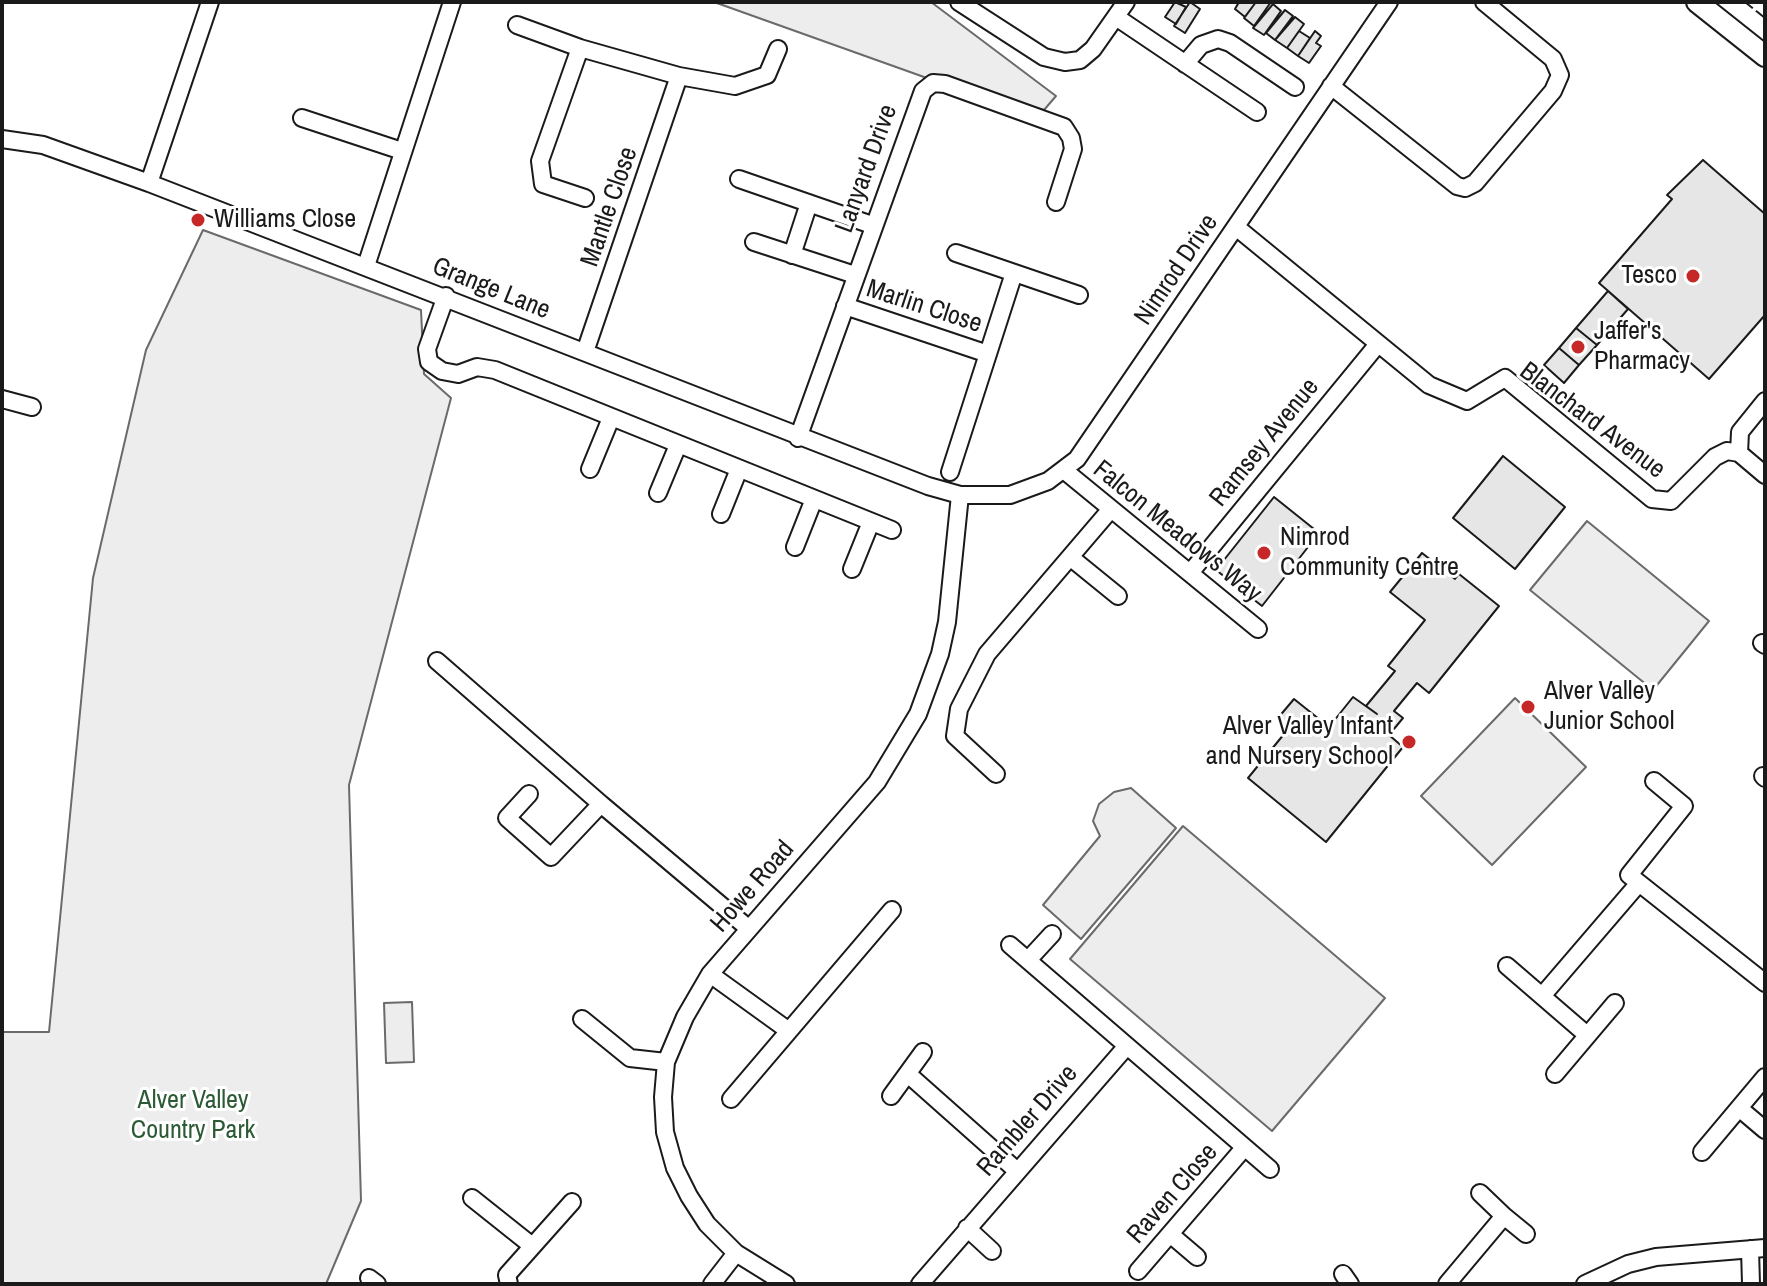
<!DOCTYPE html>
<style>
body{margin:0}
#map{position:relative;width:1767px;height:1286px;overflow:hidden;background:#fff;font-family:"Archivo Narrow",sans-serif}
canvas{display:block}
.frame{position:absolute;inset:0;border:4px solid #1a1a1a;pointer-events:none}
</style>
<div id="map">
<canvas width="1767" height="1286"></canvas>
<div class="frame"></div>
</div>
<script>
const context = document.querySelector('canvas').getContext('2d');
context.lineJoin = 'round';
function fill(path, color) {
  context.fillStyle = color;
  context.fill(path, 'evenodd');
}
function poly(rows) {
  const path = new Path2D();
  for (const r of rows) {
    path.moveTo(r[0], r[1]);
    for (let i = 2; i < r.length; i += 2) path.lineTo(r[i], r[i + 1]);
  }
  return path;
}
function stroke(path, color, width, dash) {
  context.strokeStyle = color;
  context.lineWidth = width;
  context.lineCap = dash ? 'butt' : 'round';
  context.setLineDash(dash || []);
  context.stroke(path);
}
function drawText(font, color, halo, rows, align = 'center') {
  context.font = font + ' "Archivo Narrow",sans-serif';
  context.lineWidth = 6;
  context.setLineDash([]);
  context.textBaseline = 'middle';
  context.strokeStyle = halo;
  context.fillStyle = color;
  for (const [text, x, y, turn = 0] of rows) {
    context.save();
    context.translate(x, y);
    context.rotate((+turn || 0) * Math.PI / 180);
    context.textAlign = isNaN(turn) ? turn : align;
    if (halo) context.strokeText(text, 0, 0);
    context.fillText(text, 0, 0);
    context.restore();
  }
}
const green = poly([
 [714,2,931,2,1056,96,1044,110,924,77,714,2],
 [203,230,421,310,424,374,451,398,349,785,361,1201,326,1284,2,1284,2,1032,49,1032,93,578,146,350,203,230],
 [1587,521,1709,621,1653,690,1530,590,1587,521],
 [1515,698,1586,767,1492,865,1421,796,1515,698],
 [1131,788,1176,828,1081,939,1043,905,1100,836,1093,821,1099,804,1114,792,1131,788],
 [1183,826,1385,998,1272,1131,1070,959,1183,826],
 [412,1002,414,1062,386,1063,384,1003,412,1002]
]);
fill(green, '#ededed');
stroke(green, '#6a6a6a', 2);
const building = poly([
 [1175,2,1186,7,1176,24,1165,17,1175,2],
 [1190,2,1200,9,1185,33,1174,26,1190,2],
 [1239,2,1256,2,1245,17,1235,9,1239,2],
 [1256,2,1271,2,1254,26,1244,18,1256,2],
 [1273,4,1281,11,1264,35,1253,28,1273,4],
 [1285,10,1293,16,1275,40,1266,33,1285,10],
 [1295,17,1304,24,1287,48,1275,40,1295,17],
 [1299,31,1310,38,1298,56,1287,48,1299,31],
 [1315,31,1321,36,1316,43,1321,46,1309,63,1298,56,1315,31],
 [1703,160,1765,214,1765,315,1709,379,1599,283,1672,199,1667,195,1703,160],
 [1608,291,1628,309,1597,345,1576,328,1608,291],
 [1576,328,1597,345,1579,365,1559,348,1576,328],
 [1559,348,1579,365,1564,383,1544,365,1559,348],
 [1503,456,1565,507,1515,569,1453,518,1503,456],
 [1274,497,1319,533,1262,606,1216,570,1274,497],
 [1422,553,1455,579,1459,574,1499,606,1429,693,1417,683,1394,711,1403,718,1389,735,1403,747,1326,842,1248,778,1289,728,1278,718,1294,699,1329,727,1353,697,1377,714,1366,706,1395,671,1388,666,1425,620,1390,592,1422,553]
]);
fill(building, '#e6e6e6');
stroke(building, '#1a1a1a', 2);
const minor = poly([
 [959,2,1044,57,1065,62,1080,60,1093,49,1126,2],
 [1116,17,1257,112],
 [517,25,580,48,679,76,585,352],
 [580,48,540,161,543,184,585,198],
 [1185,64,1201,45,1218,39,1230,43,1295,87],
 [679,76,735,86,767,75,778,49],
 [1331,86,1457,186,1465,188,1475,183,1553,91,1560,75,1553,59,1484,2],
 [302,118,402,151],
 [2,139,43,145,149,183,928,486,960,495,1010,495,1048,481,1077,459,1389,2],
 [739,179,872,225],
 [149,183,210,2],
 [1236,227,1429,385,1467,401,1505,378,1652,499,1671,501,1715,457,1727,451,1739,453,1765,475],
 [754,242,855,275],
 [956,253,1079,295],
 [792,255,809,203],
 [366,266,452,2],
 [446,296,427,349,429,362,442,371,458,374,477,367,495,370,892,530],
 [845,306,988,354],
 [2,399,32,407],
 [798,438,923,91,933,83,945,84,1064,127,1071,138,1073,149,1056,202],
 [1739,453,1740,432,1765,401],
 [590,469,611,418],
 [1065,471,1258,629],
 [950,472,1014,273],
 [658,493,678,445],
 [721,514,739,469],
 [795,547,814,499],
 [1070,557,1118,596],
 [852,569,871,522],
 [1190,573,1378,344],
 [1762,643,1765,645],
 [437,661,601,804],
 [996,774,955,736,959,709,987,654,1111,509],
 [1763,776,1765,778],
 [1654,781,1684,806,1629,875,1765,983],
 [529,794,507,818,551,857,601,804,748,928],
 [1010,945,1270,1169],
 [1028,960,1052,934],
 [1507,966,1587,1035],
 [710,974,789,1031],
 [1542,996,1639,883],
 [582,1019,630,1058,666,1062],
 [1555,1074,1615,1003],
 [909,1075,1016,1170],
 [891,1096,923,1052],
 [731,1099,892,910],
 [1739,1108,1765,1130],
 [1702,1152,1765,1077],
 [472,1198,531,1245],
 [1504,1216,1526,1234],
 [967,1228,992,1251],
 [1170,1234,1197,1257],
 [1750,1249,1751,1284],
 [1138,1271,1244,1148],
 [1343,1274,1350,1284],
 [369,1278,377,1284],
 [509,1284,507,1275,572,1202],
 [712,1284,736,1253],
 [786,1284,736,1253,707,1224,689,1196,675,1168,665,1132,663,1097,666,1062,685,1017,710,974,877,782,918,714,940,654,947,622,960,495],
 [920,1284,1126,1047],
 [1447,1284,1504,1216,1480,1193],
 [1585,1284,1628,1264,1656,1257,1765,1248]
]);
const tertiary = poly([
 [1697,2,1765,56]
]);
stroke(minor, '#1a1a1a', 20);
stroke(tertiary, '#1a1a1a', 24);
stroke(minor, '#fff', 16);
stroke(tertiary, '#fff', 20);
stroke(poly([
 [1745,2,1765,18]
]), '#1a1a1a', 2, [10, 4]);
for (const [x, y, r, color] of [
 [198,220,8,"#c62828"],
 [1693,276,8,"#c62828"],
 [1578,347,8,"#c62828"],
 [1264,553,8,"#c62828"],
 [1528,707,8,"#c62828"],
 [1409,742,8,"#c62828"]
]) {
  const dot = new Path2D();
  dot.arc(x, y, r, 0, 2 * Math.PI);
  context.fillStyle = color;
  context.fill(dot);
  stroke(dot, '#fff', 3);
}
drawText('26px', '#1a1a1a', '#fff', [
 ["Lanyard Drive",867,169,-70],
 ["Mantle Close",610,207,-71],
 ["Nimrod Drive",1177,270,-56],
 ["Grange Lane",491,289,22],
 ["Marlin Close",924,307,18],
 ["Blanchard Avenue",1592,421,37],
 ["Ramsey Avenue",1265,443,-51],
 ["Falcon Meadows Way",1177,532,39],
 ["Howe Road",753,887,-49],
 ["Rambler Drive",1028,1121,-49],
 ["Raven Close",1173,1194,-49]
]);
drawText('26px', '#1a1a1a', '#fff', [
 ["Williams Close",214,220],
 ["Tesco",1677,276,"right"],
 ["Jaffer's",1594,332],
 ["Pharmacy",1594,362],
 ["Nimrod",1280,538],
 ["Community Centre",1280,568],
 ["Alver Valley",1544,692],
 ["Junior School",1544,722],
 ["Alver Valley Infant",1393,727,"right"],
 ["and Nursery School",1393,757,"right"]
], 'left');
drawText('26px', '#2b5a34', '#fff', [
 ["Alver Valley",193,1101],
 ["Country Park",193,1131]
]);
</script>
